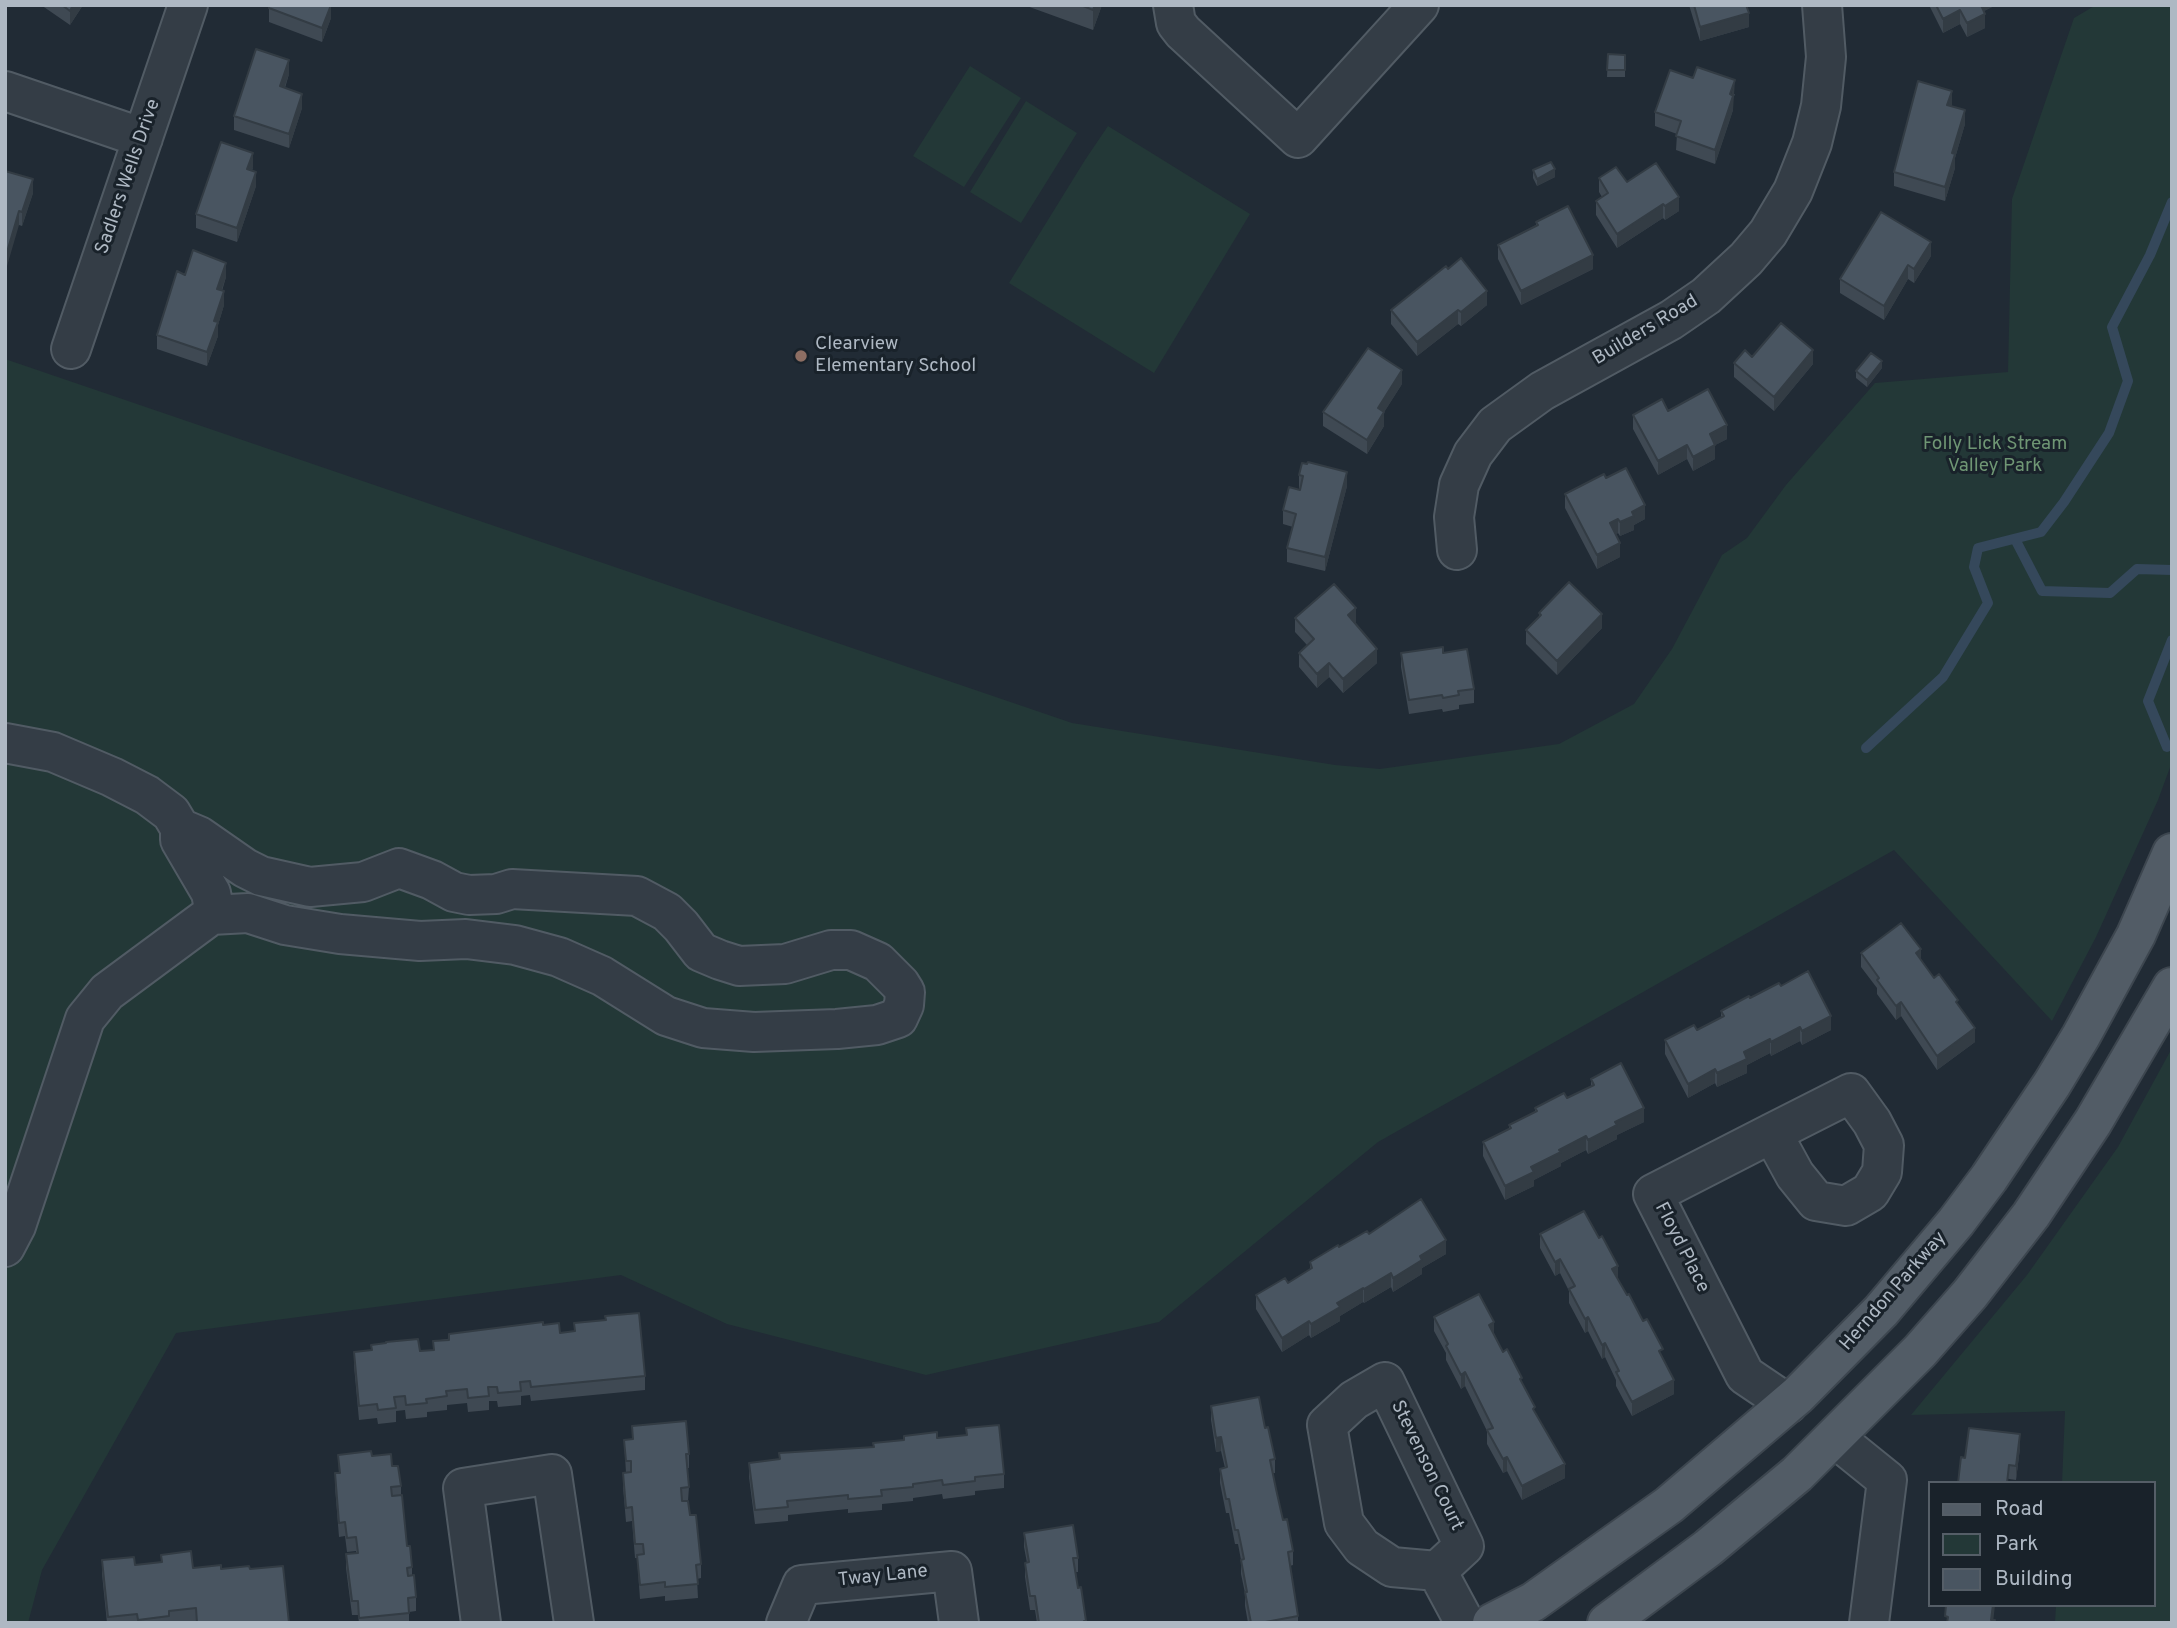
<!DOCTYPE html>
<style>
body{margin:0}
#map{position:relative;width:2177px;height:1628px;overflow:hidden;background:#212b35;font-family:Overpass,sans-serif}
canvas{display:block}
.frame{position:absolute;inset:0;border:7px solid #aeb8c3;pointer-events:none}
.legend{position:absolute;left:1928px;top:1481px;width:228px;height:126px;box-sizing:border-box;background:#19222a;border:2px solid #555e67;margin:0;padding:9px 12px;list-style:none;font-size:21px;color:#aeb8c3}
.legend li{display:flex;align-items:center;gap:14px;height:35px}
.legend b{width:35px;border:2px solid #555e67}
</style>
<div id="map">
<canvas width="2177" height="1628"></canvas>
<div class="frame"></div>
<ul class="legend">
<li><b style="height:9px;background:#525c66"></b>Road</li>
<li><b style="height:19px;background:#233837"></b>Park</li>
<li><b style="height:19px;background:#495561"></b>Building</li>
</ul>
</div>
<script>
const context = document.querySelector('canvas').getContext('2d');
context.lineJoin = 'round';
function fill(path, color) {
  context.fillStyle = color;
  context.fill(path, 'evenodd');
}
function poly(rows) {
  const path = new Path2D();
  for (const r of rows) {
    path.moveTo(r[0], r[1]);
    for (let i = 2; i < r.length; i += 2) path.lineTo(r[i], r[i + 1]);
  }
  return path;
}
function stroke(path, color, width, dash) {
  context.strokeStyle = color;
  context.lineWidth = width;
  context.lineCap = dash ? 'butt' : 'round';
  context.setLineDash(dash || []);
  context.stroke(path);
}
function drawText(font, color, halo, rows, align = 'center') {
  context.font = font + ' Overpass,sans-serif';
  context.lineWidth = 6;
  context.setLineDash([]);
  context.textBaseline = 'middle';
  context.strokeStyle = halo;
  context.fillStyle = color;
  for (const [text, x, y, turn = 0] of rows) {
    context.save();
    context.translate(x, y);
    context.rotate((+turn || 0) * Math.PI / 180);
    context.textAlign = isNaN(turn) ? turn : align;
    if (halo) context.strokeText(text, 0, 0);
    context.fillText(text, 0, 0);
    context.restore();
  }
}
fill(poly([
 [2096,5,2172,5,2172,762,2158,800,2096,937,2052,1021,1894,850,1378,1142,1159,1322,926,1375,727,1324,621,1275,176,1333,42,1570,28,1623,5,1623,5,359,1072,723,1335,765,1380,769,1559,744,1634,704,1672,649,1722,555,1747,538,1786,485,1875,383,2008,372,2012,199,2074,18],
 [970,66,1021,98,964,187,913,156],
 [1026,101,1077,133,1021,223,970,192],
 [1108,126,1250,214,1154,373,1009,283,1085,160],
 [2172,1048,2172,1623,2055,1623,2056,1605,2154,1605,2154,1483,2062,1483,2065,1411,1911,1415,2027,1275,2118,1147]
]), '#233837');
stroke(poly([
 [2015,539,2042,591,2110,593,2137,569,2172,570],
 [2167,747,2148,701,2172,640],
 [1866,748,1943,677,1988,603,1974,567,1978,548,2041,532,2064,502,2109,433,2128,381,2112,327,2150,255,2172,202]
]), '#35485b', 10);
const minor = poly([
 [1173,5,1176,23,1183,32,1298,138,1419,5],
 [5,91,143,138],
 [71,349,188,5],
 [1457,550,1454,517,1459,485,1473,454,1495,425,1542,391,1671,320,1706,296,1746,259,1768,233,1793,191,1812,143,1821,106,1826,57,1822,5],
 [5,743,53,752,112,777,147,795,171,813,180,828,180,840,211,893,214,909],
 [1772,1133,1795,1175,1816,1201,1846,1206,1870,1192,1882,1172,1884,1145,1872,1122,1851,1093,1772,1133,1653,1194,1745,1375,1788,1404],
 [5,1247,16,1226,85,1019,107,992,211,915,248,913,285,925,340,934,420,941,466,939,515,945,559,957,602,976,666,1016,703,1028,754,1032,837,1029,877,1025,898,1018,904,1005,905,992,900,984,878,962,851,950,831,950,785,964,739,966,720,960,701,952,681,926,667,912,637,896,512,889,496,894,469,895,454,892,432,880,399,868,363,882,310,887,261,876,245,868,199,836,180,828],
 [1385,1382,1464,1546,1437,1571,1392,1567,1362,1547,1344,1523,1327,1425,1354,1400,1385,1382],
 [1835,1438,1887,1480,1869,1623],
 [1437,1571,1465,1623],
 [481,1623,463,1488,552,1474,574,1623],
 [786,1623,802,1585,952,1571,959,1623]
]);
const major = poly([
 [1492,1623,1533,1602,1669,1505,1798,1395,1881,1311,1956,1222,1989,1178,2052,1084,2081,1036,2136,935,2172,853],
 [1607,1623,1708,1548,1797,1474,1920,1351,1970,1294,2031,1215,2093,1122,2172,987]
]);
stroke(minor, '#515b64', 42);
stroke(major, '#3d464f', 42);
stroke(minor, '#343d46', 38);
stroke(major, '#525c66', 38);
fill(poly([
 [41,5,83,5,70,25],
 [1024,5,1102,5,1093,30],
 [1689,5,1746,5,1749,27,1700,41],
 [1929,5,1996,5,1984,11,1985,28,1967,37,1960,24,1943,33],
 [269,8,331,18,322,42,269,22],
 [1608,54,1625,55,1625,77,1607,77],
 [289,74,285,88,302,108,289,148,234,130,234,116],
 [1735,94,1733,99,1733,110,1715,164,1676,150,1677,134,1655,126,1655,112],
 [1952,105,1951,106,1965,124,1955,158,1955,168,1945,201,1894,186,1894,172],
 [253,167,252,171,256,186,237,242,196,228,196,214],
 [1533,170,1555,177,1537,186,1533,178],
 [5,171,33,193,22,226,19,225],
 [1599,178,1627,182,1679,211,1665,220,1663,218,1617,248,1596,215,1596,201,1602,197,1599,192],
 [1536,222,1593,269,1521,305,1498,259,1498,245,1536,225],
 [1931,256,1914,283,1908,279,1884,320,1840,293,1840,279],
 [1448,269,1487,305,1461,326,1458,324,1417,356,1391,324,1391,310],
 [185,275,226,277,222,291,224,305,218,325,218,336,207,366,157,349,157,335],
 [1752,357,1813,364,1774,411,1734,377,1734,363],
 [1882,368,1867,387,1856,378,1856,371],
 [1402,384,1384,412,1384,426,1367,454,1323,426,1323,412],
 [1668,411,1727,439,1715,445,1715,459,1693,471,1687,459,1658,475,1633,429,1633,415],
 [1299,475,1347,486,1325,571,1287,562,1287,548,1293,527,1283,524,1283,510,1299,489],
 [1606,478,1645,519,1634,525,1634,530,1620,536,1618,533,1616,534,1620,557,1597,569,1565,508,1565,494],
 [1539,613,1602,628,1557,675,1526,644,1526,630,1539,617],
 [1295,618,1356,622,1355,623,1377,663,1343,693,1329,677,1317,688,1299,667,1299,653,1307,645,1295,632],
 [1401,653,1443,653,1474,689,1474,703,1459,705,1459,709,1443,712,1442,709,1409,714,1401,667],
 [1861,953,1921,960,1934,978,1958,1005,1975,1042,1937,1070,1901,1016,1896,1020,1877,994,1877,988,1861,967],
 [1781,986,1831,1030,1802,1045,1800,1041,1771,1056,1770,1053,1747,1065,1747,1073,1717,1087,1715,1083,1688,1098,1665,1054,1665,1040,1697,1030,1721,1018,1721,1011],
 [1591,1079,1644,1122,1617,1135,1617,1139,1588,1154,1586,1150,1561,1163,1561,1166,1534,1180,1534,1186,1505,1200,1483,1156,1483,1142,1509,1129,1509,1125,1535,1112,1535,1108,1567,1098,1591,1087],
 [1369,1234,1446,1254,1422,1268,1422,1274,1393,1292,1391,1287,1364,1303,1363,1302,1340,1316,1340,1321,1311,1338,1309,1335,1282,1352,1256,1309,1256,1295,1288,1283,1310,1269,1310,1262],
 [1540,1234,1618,1279,1663,1359,1674,1394,1632,1416,1616,1386,1616,1380,1605,1357,1602,1359,1588,1331,1585,1333,1569,1303,1569,1291,1560,1273,1555,1276,1540,1248],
 [1434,1317,1494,1334,1503,1352,1522,1383,1565,1478,1522,1500,1507,1471,1503,1473,1487,1444,1487,1431,1465,1386,1461,1389,1446,1360,1446,1353,1434,1331],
 [574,1323,645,1376,645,1390,531,1401,530,1395,521,1396,521,1405,498,1407,497,1401,489,1401,489,1410,468,1412,467,1403,447,1405,447,1410,427,1412,427,1417,406,1419,405,1410,396,1411,396,1422,378,1424,377,1418,359,1420,354,1366,354,1352,420,1351,433,1350,433,1341,543,1325,560,1333,574,1331],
 [1211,1406,1265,1428,1275,1459,1275,1473,1273,1473,1283,1520,1293,1551,1293,1565,1290,1566,1298,1616,1298,1623,1248,1623,1245,1606,1245,1593,1241,1574,1241,1560,1238,1544,1235,1544,1229,1513,1226,1513,1220,1483,1220,1469,1225,1468,1221,1451,1216,1452,1211,1420],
 [632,1426,689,1454,689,1468,687,1468,689,1487,688,1501,690,1515,701,1564,701,1578,697,1579,698,1598,665,1601,665,1596,640,1599,637,1558,635,1558,632,1521,626,1522,623,1487,623,1473,626,1473,624,1440,632,1439],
 [966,1428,1004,1474,1004,1488,975,1491,975,1495,943,1499,942,1494,913,1498,913,1501,882,1504,882,1510,848,1513,848,1509,788,1515,788,1521,755,1524,749,1477,749,1463,873,1447,904,1440,937,1438,966,1435],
 [2020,1448,2016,1480,2009,1479,1965,1458],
 [338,1455,372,1456,392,1466,401,1486,401,1495,407,1546,412,1567,412,1576,416,1597,416,1611,409,1612,409,1623,359,1623,358,1615,352,1615,346,1568,346,1554,356,1553,356,1551,347,1552,345,1536,339,1537,335,1487,335,1473,339,1473],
 [1024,1533,1078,1558,1078,1572,1076,1572,1078,1588,1086,1623,1037,1623,1035,1610,1030,1610,1025,1577,1025,1563,1027,1563,1024,1547],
 [161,1555,193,1568,250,1569,289,1623,107,1623,102,1574,102,1560,135,1565,161,1562]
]), '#3f4953');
fill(poly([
 [73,5,83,5,70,25,70,11],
 [331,5,331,18,322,42,322,28],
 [1095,5,1102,5,1093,30,1093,10],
 [1978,5,1996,5,1978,14],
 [1960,10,1960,24,1943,33,1943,19],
 [1749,13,1749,27,1700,41,1700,27],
 [1985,14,1985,28,1967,37,1967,23],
 [289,60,289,74,280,100,280,86],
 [1735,80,1733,110,1715,164,1715,150],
 [1952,91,1952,105,1947,119,1947,105],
 [302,94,302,108,289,148,289,134],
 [1965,110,1965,124,1955,158,1955,168,1945,201,1945,187,1952,153],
 [253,153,253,167,247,183,247,169],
 [1555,169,1555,177,1537,186,1537,179],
 [256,172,256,186,237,242,237,228],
 [33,179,33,193,22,226,22,212],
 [1679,197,1679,211,1665,220,1665,206],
 [1663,204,1663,218,1617,248,1617,234],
 [19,211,19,225,5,273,5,259],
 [1931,242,1931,256,1914,283,1914,269],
 [1593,255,1593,269,1521,305,1521,291],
 [226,263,226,277,217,303,217,289],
 [1908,265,1908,279,1884,320,1884,306],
 [224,291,224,305,218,325,218,336,207,366,207,352,214,321],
 [1487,291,1487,305,1461,326,1461,312],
 [1458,310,1458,324,1417,356,1417,342],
 [1813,350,1813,364,1774,411,1774,397],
 [1882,361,1882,368,1867,387,1867,380],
 [1402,370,1402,384,1378,422,1378,408],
 [1384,412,1384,426,1367,454,1367,440],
 [1727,425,1727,439,1710,448,1710,434],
 [1687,445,1687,459,1658,475,1658,461],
 [1715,445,1715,459,1693,471,1693,457],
 [1347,472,1347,486,1325,571,1325,557],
 [1645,505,1645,519,1634,525,1634,530,1620,536,1620,522,1632,512],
 [1618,519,1618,533,1610,537,1610,523],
 [1620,543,1620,557,1597,569,1597,555],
 [1356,608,1356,622,1348,629,1348,615],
 [1602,614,1602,628,1557,675,1557,661],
 [1377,649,1377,663,1343,693,1343,679],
 [1329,663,1329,677,1317,688,1317,674],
 [1921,949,1921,963,1916,953],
 [1901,1002,1901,1016,1896,1020,1896,1006],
 [1831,1016,1831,1030,1802,1045,1802,1031],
 [1800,1027,1800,1041,1771,1056,1771,1042],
 [1975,1028,1975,1042,1937,1070,1937,1056],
 [1770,1039,1770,1053,1747,1065,1747,1073,1717,1087,1717,1073,1744,1052],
 [1715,1069,1715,1083,1688,1098,1688,1084],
 [1644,1108,1644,1122,1617,1135,1617,1139,1588,1154,1588,1140,1615,1122],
 [1586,1136,1586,1150,1561,1163,1561,1166,1534,1180,1534,1186,1505,1200,1505,1186,1531,1167,1559,1150],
 [1446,1240,1446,1254,1422,1268,1422,1274,1393,1292,1393,1278,1420,1256],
 [1560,1259,1560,1273,1555,1276,1555,1262],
 [1618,1266,1618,1280,1612,1269],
 [1391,1273,1391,1287,1364,1303,1364,1289],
 [1363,1288,1363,1302,1340,1316,1340,1321,1311,1338,1311,1324,1337,1303],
 [1588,1317,1588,1331,1585,1333,1585,1319],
 [1309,1321,1309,1335,1282,1352,1282,1338],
 [1494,1322,1494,1336,1489,1325],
 [1605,1343,1605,1357,1602,1359,1602,1345],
 [1465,1372,1465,1386,1461,1389,1461,1375],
 [1674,1380,1674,1394,1632,1416,1632,1402],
 [2020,1434,2020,1448,2016,1480,2016,1466],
 [1221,1437,1221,1451,1216,1452,1216,1438],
 [1507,1457,1507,1471,1503,1473,1503,1459],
 [1565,1464,1565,1478,1522,1500,1522,1486],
 [1993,1605,1995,1605,1993,1623,1991,1623]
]), '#333c44');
const building = poly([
 [62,5,73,5,70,11,62,5],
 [270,5,331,5,322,28,269,8,270,5],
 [1081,5,1095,5,1093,10,1081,5],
 [1694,5,1746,5,1749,13,1700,27,1694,5],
 [1936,5,1981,5,1985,14,1967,23,1960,10,1943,19,1936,5],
 [256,49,289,60,280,86,302,94,289,134,234,116,256,49],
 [1608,54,1625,55,1625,70,1607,70,1608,54],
 [1697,67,1735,80,1730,94,1733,96,1715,150,1676,136,1681,121,1655,112,1670,70,1693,78,1697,67],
 [1918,81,1952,91,1947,105,1965,110,1952,153,1955,154,1945,187,1894,172,1918,81],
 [221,142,253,153,247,169,256,172,237,228,196,214,221,142],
 [1551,162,1555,169,1537,179,1533,170,1551,162],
 [1656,163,1679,197,1665,206,1663,204,1617,234,1596,201,1608,193,1599,178,1616,167,1627,182,1656,163],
 [5,171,33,179,22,212,19,211,5,259,5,171],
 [1568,206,1593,255,1521,291,1498,245,1538,225,1536,222,1568,206],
 [1881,212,1931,242,1914,269,1908,265,1884,306,1840,279,1881,212],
 [193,250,226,263,217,289,224,291,214,321,218,322,207,352,157,335,177,271,185,275,193,250],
 [1461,258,1487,291,1461,312,1458,310,1417,342,1391,310,1446,266,1448,269,1461,258],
 [1781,323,1813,350,1774,397,1734,363,1745,350,1752,357,1781,323],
 [1368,348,1402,370,1378,408,1384,412,1367,440,1323,412,1368,348],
 [1871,353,1882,361,1867,380,1856,371,1871,353],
 [1708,389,1727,425,1710,434,1715,445,1693,457,1687,445,1658,461,1633,415,1662,399,1668,411,1708,389],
 [1308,462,1347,472,1325,557,1287,548,1296,514,1283,510,1289,487,1300,490,1303,476,1299,475,1302,463,1307,464,1308,462],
 [1626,468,1645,505,1632,512,1634,516,1620,522,1618,519,1610,523,1620,543,1597,555,1565,494,1604,474,1606,478,1626,468],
 [1569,582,1602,614,1557,661,1526,630,1541,615,1539,613,1569,582],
 [1334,584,1356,608,1348,615,1377,649,1343,679,1329,663,1317,674,1299,653,1314,639,1295,618,1334,584],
 [1443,647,1443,653,1467,649,1474,689,1458,691,1459,695,1443,698,1442,695,1409,700,1401,653,1443,647],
 [1901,923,1921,949,1916,953,1934,978,1939,974,1958,1000,1956,1002,1975,1028,1937,1056,1901,1002,1896,1006,1877,980,1879,978,1861,953,1901,923],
 [1808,971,1831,1016,1802,1031,1800,1027,1771,1042,1770,1039,1744,1052,1747,1059,1717,1073,1715,1069,1688,1084,1665,1040,1694,1025,1697,1030,1724,1016,1721,1011,1749,996,1750,998,1779,983,1781,986,1808,971],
 [1621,1063,1644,1108,1615,1122,1617,1125,1588,1140,1586,1136,1559,1150,1561,1152,1531,1167,1534,1172,1505,1186,1483,1142,1511,1128,1509,1125,1537,1111,1535,1108,1564,1093,1567,1098,1594,1085,1591,1079,1621,1063],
 [1421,1199,1446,1240,1420,1256,1422,1260,1393,1278,1391,1273,1364,1289,1363,1288,1337,1303,1340,1307,1311,1324,1309,1321,1282,1338,1256,1295,1285,1278,1288,1283,1312,1268,1310,1262,1338,1245,1339,1247,1367,1231,1369,1234,1421,1199],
 [1584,1211,1599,1238,1602,1236,1618,1266,1612,1269,1627,1295,1629,1294,1643,1321,1647,1319,1663,1349,1659,1351,1674,1380,1632,1402,1616,1372,1619,1371,1605,1343,1602,1345,1588,1317,1585,1319,1569,1289,1575,1286,1560,1259,1555,1262,1540,1234,1584,1211],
 [1479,1294,1494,1322,1489,1325,1503,1352,1507,1349,1522,1378,1520,1379,1535,1407,1533,1409,1565,1464,1522,1486,1507,1457,1503,1459,1487,1430,1493,1428,1465,1372,1461,1375,1446,1346,1448,1344,1434,1317,1479,1294],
 [639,1313,645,1376,531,1387,530,1381,520,1382,521,1391,498,1393,497,1387,488,1387,489,1396,468,1398,467,1389,446,1391,447,1396,426,1399,427,1403,406,1405,405,1396,394,1397,396,1408,378,1410,377,1404,359,1406,354,1352,372,1350,371,1345,386,1343,386,1342,418,1339,420,1351,434,1350,433,1341,449,1340,449,1334,543,1322,543,1325,559,1323,560,1333,575,1331,574,1323,606,1320,605,1316,639,1313],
 [1259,1397,1265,1428,1268,1427,1275,1459,1270,1460,1276,1489,1283,1520,1287,1519,1293,1551,1288,1552,1298,1616,1260,1623,1251,1623,1245,1592,1247,1592,1241,1560,1244,1559,1238,1530,1235,1530,1229,1499,1226,1499,1220,1469,1227,1467,1221,1437,1216,1438,1211,1406,1259,1397],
 [686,1421,689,1454,686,1454,689,1487,681,1488,682,1501,688,1501,690,1515,696,1515,701,1564,696,1565,698,1584,665,1587,665,1582,640,1585,637,1555,644,1554,643,1544,635,1544,632,1507,626,1508,623,1473,631,1472,631,1461,626,1461,624,1440,633,1439,632,1426,686,1421],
 [999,1425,1004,1474,975,1477,975,1481,943,1485,942,1480,913,1484,913,1487,881,1490,882,1496,848,1499,848,1495,787,1501,788,1507,755,1510,749,1463,780,1459,779,1453,874,1447,873,1443,904,1440,904,1436,937,1432,937,1438,967,1435,966,1428,999,1425],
 [1969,1428,2020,1434,2016,1466,2009,1465,2007,1483,1958,1483,1961,1457,1965,1458,1969,1428],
 [371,1451,372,1456,391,1454,392,1466,398,1466,401,1486,391,1487,392,1496,402,1495,407,1546,410,1546,412,1567,407,1568,408,1576,414,1575,416,1597,408,1598,409,1613,359,1618,358,1601,352,1601,346,1554,358,1553,356,1537,347,1538,345,1522,339,1523,335,1473,340,1473,338,1455,371,1451],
 [1073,1525,1078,1558,1073,1558,1078,1588,1081,1587,1086,1621,1084,1621,1084,1623,1039,1623,1035,1596,1030,1596,1025,1563,1029,1562,1024,1533,1073,1525],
 [191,1551,193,1568,221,1565,221,1569,249,1566,250,1569,283,1566,289,1623,197,1623,196,1608,169,1611,169,1616,138,1620,137,1614,108,1617,102,1560,134,1557,135,1565,162,1562,161,1555,191,1551],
 [1946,1605,1993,1605,1991,1620,1995,1620,1994,1623,1947,1623,1948,1617,1945,1616,1946,1605]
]);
fill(building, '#495561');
stroke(building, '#333c44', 2);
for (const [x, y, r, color] of [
 [801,356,7,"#8d6e63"]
]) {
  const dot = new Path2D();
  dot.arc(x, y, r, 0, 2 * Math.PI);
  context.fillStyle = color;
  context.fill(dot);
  stroke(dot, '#19222a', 2.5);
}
drawText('19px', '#aeb8c3', '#19222a', [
 ["Sadlers Wells Drive",129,177,-71],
 ["Builders Road",1646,331,-31],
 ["Floyd Place",1681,1248,63],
 ["Herndon Parkway",1894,1292,-49],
 ["Stevenson Court",1426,1466,64],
 ["Tway Lane",883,1577,-6]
]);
drawText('19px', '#aeb8c3', '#19222a', [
 ["Clearview",815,345],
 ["Elementary School",815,367]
], 'left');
drawText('19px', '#6f9674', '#19222a', [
 ["Folly Lick Stream",1995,445],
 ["Valley Park",1995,467]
]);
</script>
